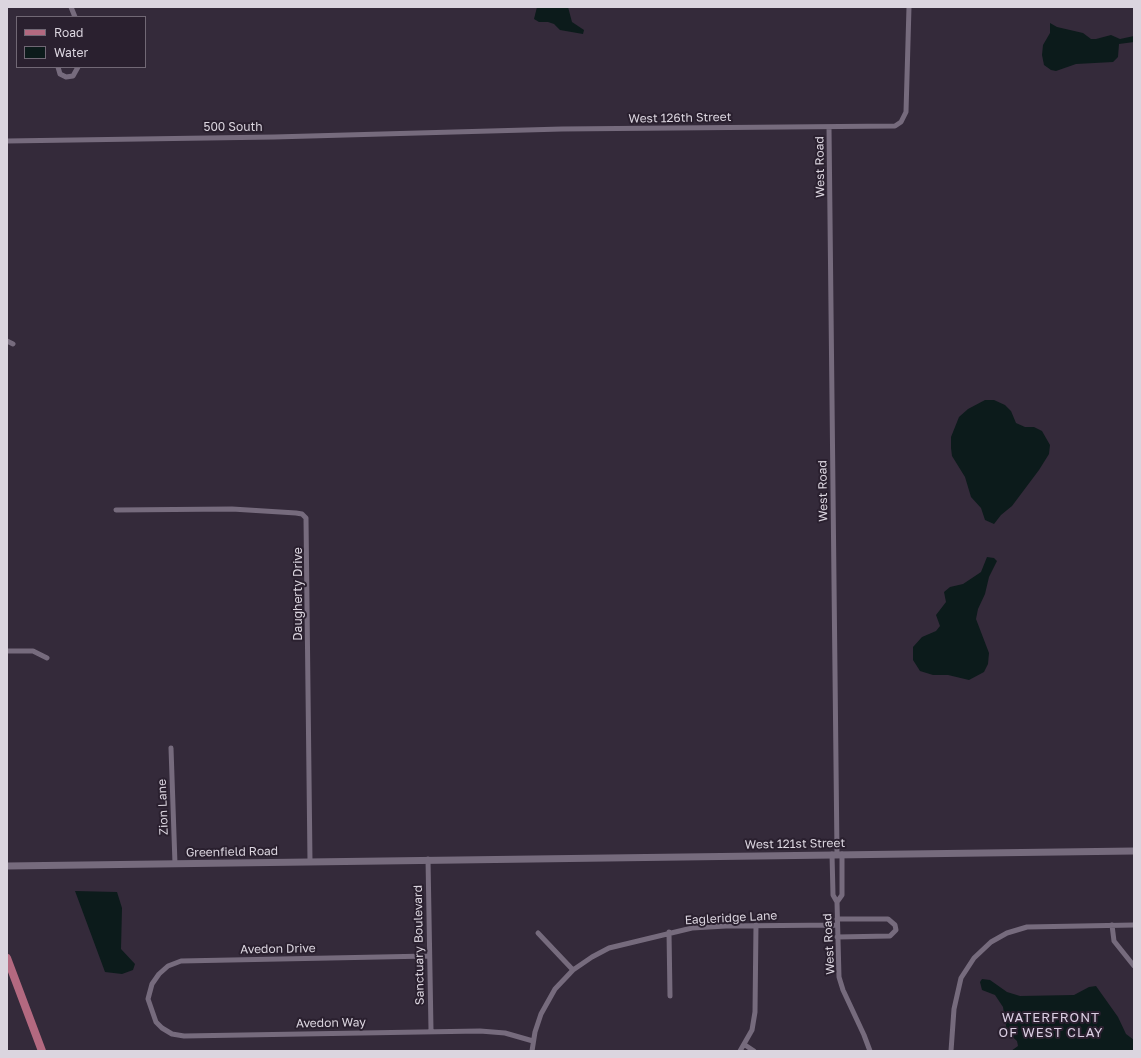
<!DOCTYPE html>
<style>
body{margin:0}
#map{position:relative;width:1141px;height:1058px;overflow:hidden;background:#342a3a;font-family:"Golos Text",sans-serif}
canvas{display:block}
.frame{position:absolute;inset:0;border:8px solid #dbd5df;pointer-events:none}
.legend{position:absolute;left:16px;top:16px;width:130px;height:52px;box-sizing:border-box;background:#2a202f;border:1px solid #716875;margin:0;padding:5px 7px;list-style:none;font-size:12px;color:#dbd5df}
.legend li{display:flex;align-items:center;gap:8px;height:20px}
.legend b{width:20px;border:1px solid #716875}
</style>
<div id="map">
<canvas width="1141" height="1058"></canvas>
<div class="frame"></div>
<ul class="legend">
<li><b style="height:5px;background:#b36980"></b>Road</li>
<li><b style="height:11px;background:#0c1b1b"></b>Water</li>
</ul>
</div>
<script>
const context = document.querySelector('canvas').getContext('2d');
context.lineJoin = 'round';
function fill(path, color) {
  context.fillStyle = color;
  context.fill(path, 'evenodd');
}
function poly(rows) {
  const path = new Path2D();
  for (const r of rows) {
    path.moveTo(r[0], r[1]);
    for (let i = 2; i < r.length; i += 2) path.lineTo(r[i], r[i + 1]);
  }
  return path;
}
function stroke(path, color, width, dash) {
  context.strokeStyle = color;
  context.lineWidth = width;
  context.lineCap = dash ? 'butt' : 'round';
  context.setLineDash(dash || []);
  context.stroke(path);
}
function drawText(font, color, halo, rows, align = 'center') {
  context.font = font + ' "Golos Text",sans-serif';
  context.lineWidth = 4;
  context.setLineDash([]);
  context.textBaseline = 'middle';
  context.strokeStyle = halo;
  context.fillStyle = color;
  for (const [text, x, y, turn = 0] of rows) {
    context.save();
    context.translate(x, y);
    context.rotate((+turn || 0) * Math.PI / 180);
    context.textAlign = isNaN(turn) ? turn : align;
    if (halo) context.strokeText(text, 0, 0);
    context.fillText(text, 0, 0);
    context.restore();
  }
}
fill(poly([
 [537,7,568,7,572,22,584,30,583,34,560,30,554,24,548,22,539,22,534,19],
 [1050,23,1057,27,1083,33,1091,39,1096,39,1111,35,1120,39,1134,36,1134,42,1119,44,1118,57,1113,62,1076,64,1056,71,1051,70,1044,65,1042,55,1043,45,1050,33],
 [985,400,994,400,1005,405,1011,411,1016,423,1025,427,1034,427,1042,431,1050,445,1049,454,1039,470,1012,506,1001,515,994,524,985,520,981,508,971,497,965,477,952,456,951,448,951,437,959,417,968,409],
 [987,557,994,558,997,561,989,577,985,594,978,609,976,619,989,653,988,664,984,672,969,680,948,675,933,675,920,671,913,660,913,647,922,637,936,631,940,626,936,615,946,602,944,592,950,587,963,584,981,572],
 [75,891,117,892,122,908,121,949,135,964,133,970,122,974,105,972],
 [982,979,990,980,1007,992,1020,996,1074,995,1089,987,1096,986,1118,1017,1126,1034,1134,1040,1134,1051,1011,1051,1018,1046,1017,1041,1007,1032,1003,1007,995,995,982,990,980,982]
]), '#0c1b1b');
stroke(poly([
 [71,7,75,17],
 [58,67,60,74,66,77,73,76,78,67],
 [829,127,837,854],
 [7,141,274,137,562,129,895,126,901,122,906,112,909,7],
 [7,341,13,344],
 [116,510,232,509,296,513,302,514,306,518,310,862],
 [7,651,33,651,47,658],
 [171,748,175,864],
 [832,854,833,895,837,902,839,977,843,990,864,1035,870,1051],
 [428,859,431,1030],
 [837,902,842,895,842,854],
 [837,919,888,919,895,925,896,930,890,936,837,937],
 [1112,925,1114,941,1134,966],
 [669,932,670,996],
 [538,933,573,970],
 [429,956,181,961,168,966,159,974,152,984,148,999,156,1022,162,1028,172,1034,184,1036,480,1031,505,1033,533,1041],
 [745,1045,754,1051],
 [532,1051,535,1032,541,1014,555,989,573,970,592,957,609,948,692,928,726,926,837,925],
 [740,1051,752,1030,755,1012,756,925],
 [951,1051,954,1009,961,978,974,958,991,942,1007,933,1027,927,1134,925]
]), '#766b7d', 5);
stroke(poly([
 [7,866,1134,851]
]), '#766b7d', 7);
stroke(poly([
 [7,958,42,1051]
]), '#b36980', 8);
drawText('12px', '#dbd5df', '#2a202f', [
 ["West 126th Street",680,118,-1],
 ["500 South",233,127],
 ["West Road",820,167,-91],
 ["West Road",823,491,-91],
 ["Daugherty Drive",298,594,-90],
 ["Zion Lane",163,807,-92],
 ["West 121st Street",795,844,-1],
 ["Greenfield Road",232,852,-1],
 ["Eagleridge Lane",731,918,-3],
 ["West Road",829,944,-93],
 ["Sanctuary Boulevard",419,945,-91],
 ["Avedon Drive",278,949,-1],
 ["Avedon Way",331,1023,-1]
]);
context.letterSpacing = '1px';
drawText('13px', '#dacee2', '#2a202f', [
 ["WATERFRONT",1051,1018],
 ["OF WEST CLAY",1051,1033]
]);
context.letterSpacing = '0px';
</script>
